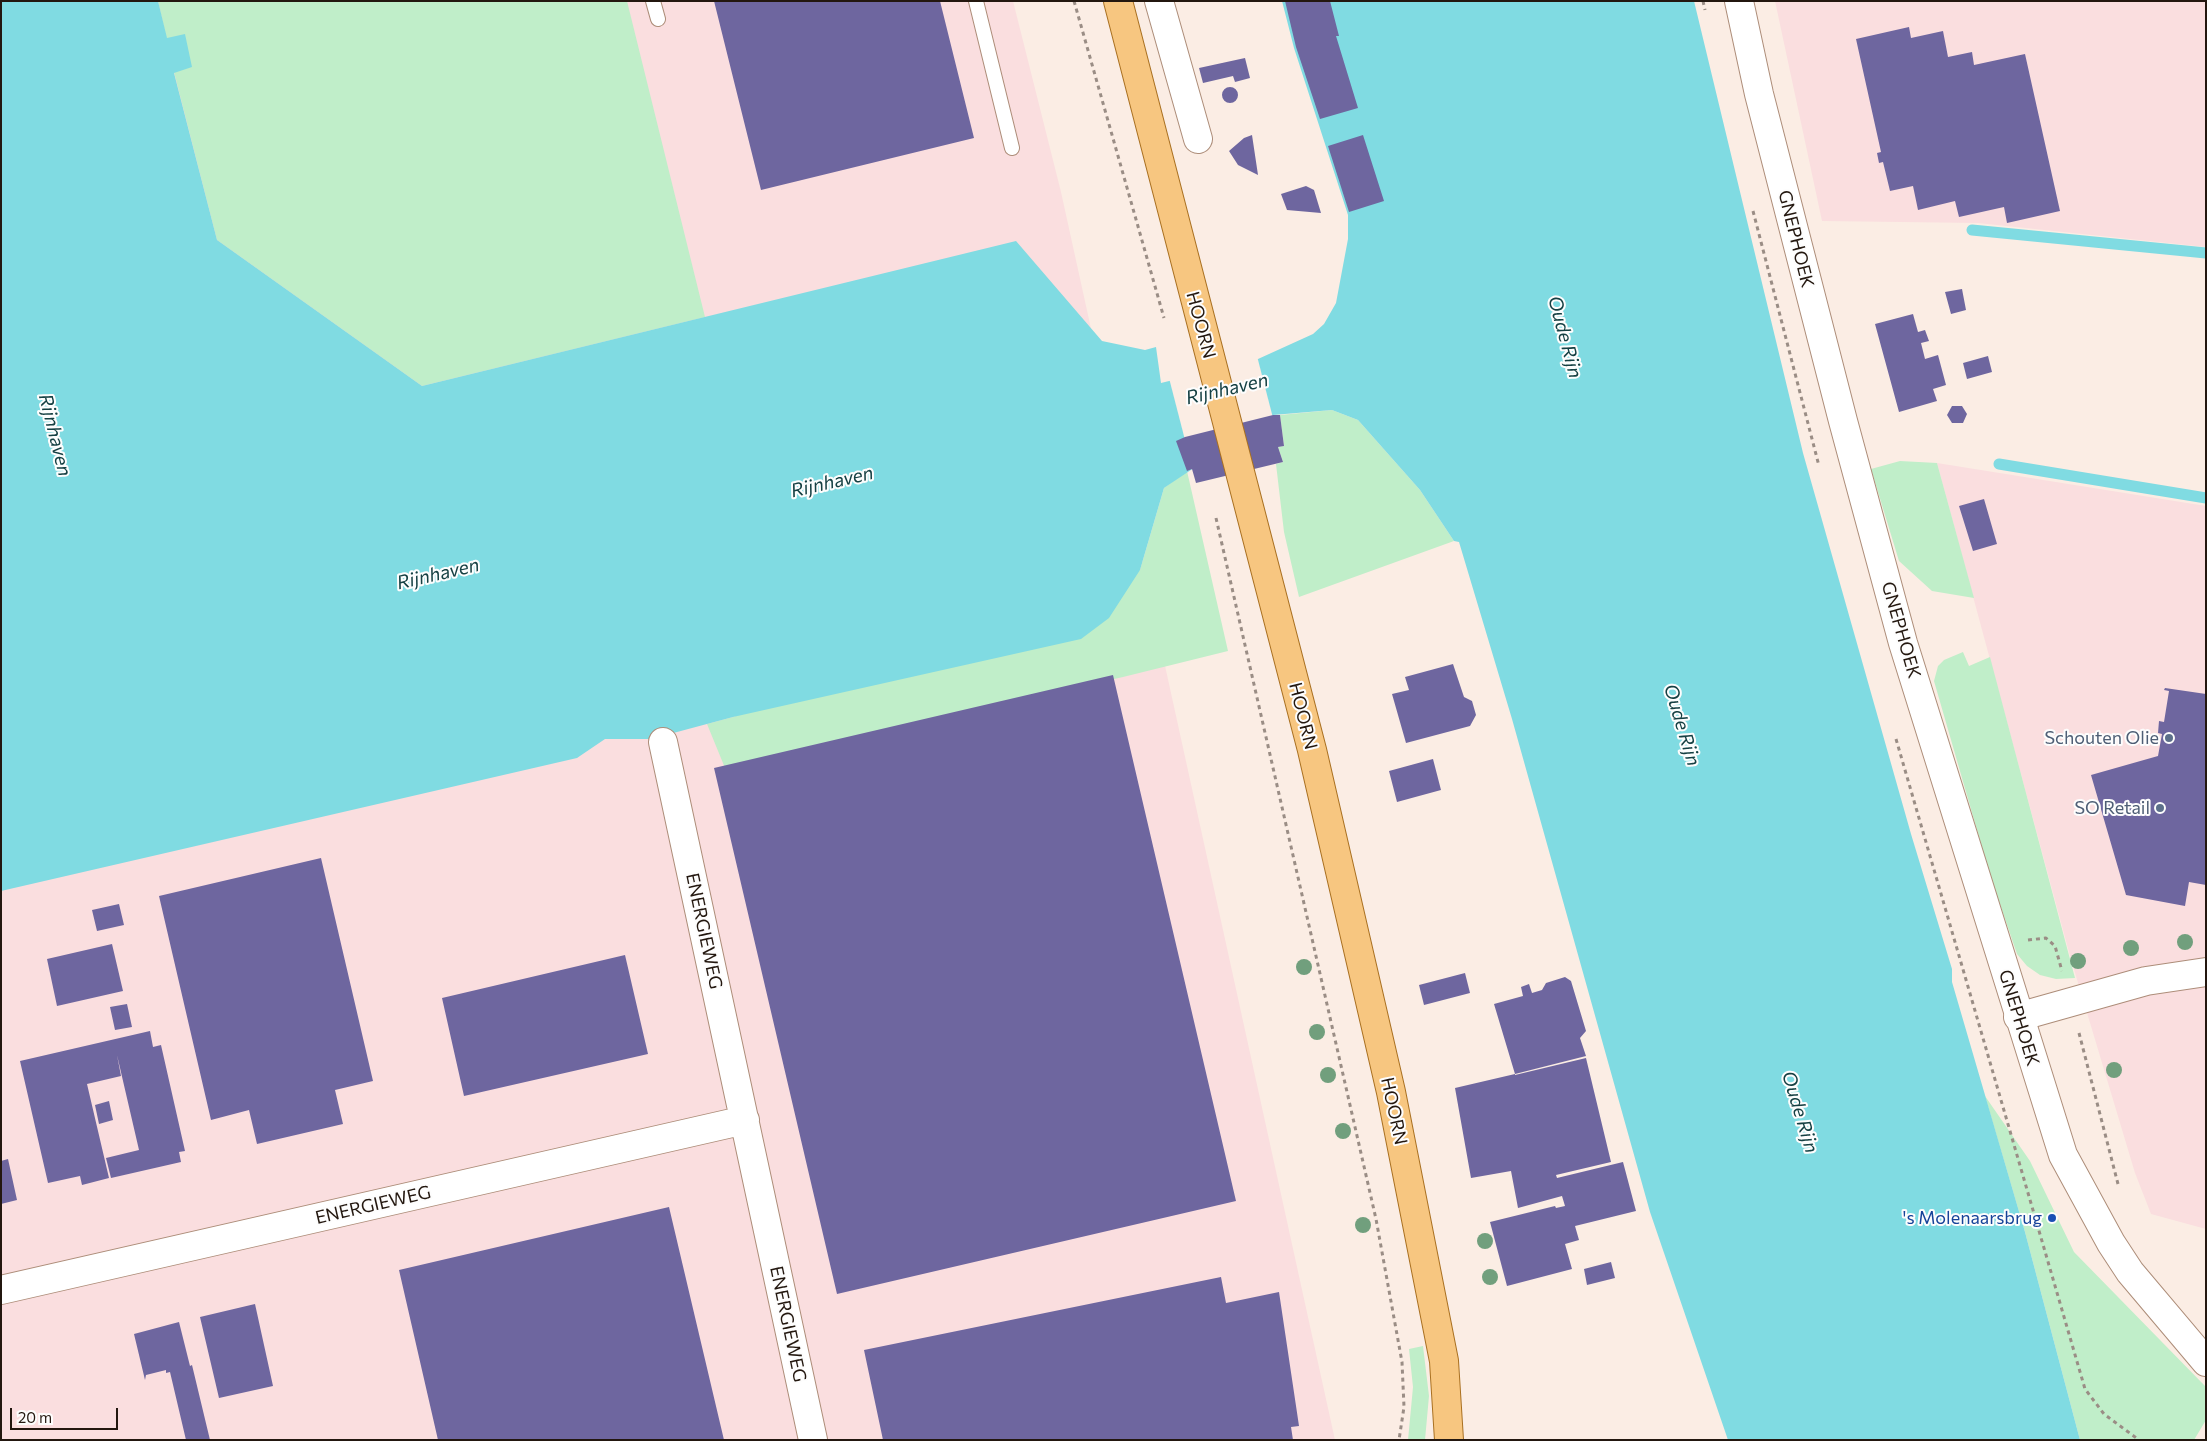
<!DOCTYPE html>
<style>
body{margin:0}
#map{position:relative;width:2207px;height:1441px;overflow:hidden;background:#fbede4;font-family:Commissioner,sans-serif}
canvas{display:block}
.frame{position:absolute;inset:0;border:2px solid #23170f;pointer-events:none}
.scale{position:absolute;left:10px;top:1408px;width:108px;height:22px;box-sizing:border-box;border:2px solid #23170f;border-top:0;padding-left:6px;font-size:15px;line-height:18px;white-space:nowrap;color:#23170f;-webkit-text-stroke:4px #fdfdfd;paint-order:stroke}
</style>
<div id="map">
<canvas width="2207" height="1441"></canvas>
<div class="frame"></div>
<div class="scale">20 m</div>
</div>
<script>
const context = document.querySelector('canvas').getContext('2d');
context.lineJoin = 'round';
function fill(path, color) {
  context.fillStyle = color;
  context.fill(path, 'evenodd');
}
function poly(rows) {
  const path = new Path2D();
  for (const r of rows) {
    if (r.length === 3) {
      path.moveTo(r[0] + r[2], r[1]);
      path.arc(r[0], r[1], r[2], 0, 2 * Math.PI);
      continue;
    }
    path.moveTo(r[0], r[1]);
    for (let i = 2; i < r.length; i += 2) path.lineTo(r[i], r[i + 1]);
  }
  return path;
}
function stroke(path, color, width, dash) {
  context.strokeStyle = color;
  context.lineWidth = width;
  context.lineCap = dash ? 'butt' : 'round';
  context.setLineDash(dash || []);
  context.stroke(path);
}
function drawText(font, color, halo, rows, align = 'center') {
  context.font = font + ' Commissioner,sans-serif';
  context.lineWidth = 4;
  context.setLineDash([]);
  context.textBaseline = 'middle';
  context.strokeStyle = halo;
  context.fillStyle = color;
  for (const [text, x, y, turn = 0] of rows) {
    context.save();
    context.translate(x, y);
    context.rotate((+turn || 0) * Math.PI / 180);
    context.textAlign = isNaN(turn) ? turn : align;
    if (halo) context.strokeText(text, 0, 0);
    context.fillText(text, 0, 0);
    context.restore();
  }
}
fill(poly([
 [1,1,1013,1,1061,192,1335,1440,1,1440],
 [1775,1,2206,1,2206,247,1978,223,1822,221],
 [1937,463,2206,506,2206,1229,2151,1214,2135,1173,2070,956]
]), '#fadedf');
fill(poly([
 [158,1,627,1,705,317,422,386,217,240,174,72],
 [1332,410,1358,420,1420,490,1454,541,1299,597,1284,532,1276,464,1283,462,1278,447,1284,446,1280,415],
 [1900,461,1937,463,1974,598,1932,591,1899,561,1871,469],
 [1187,471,1228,651,1123,677,725,768,707,724,733,717,1140,570,1164,488],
 [1963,652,1969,666,1990,657,2075,978,2056,979,2040,975,2027,966,2017,954,1990,875,1934,681,1938,666,1944,660],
 [1985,1096,2030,1161,2074,1252,2205,1386,2206,1420,2194,1440,2080,1440,2025,1232],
 [1423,1346,1429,1396,1425,1440,1408,1440,1413,1387,1409,1349]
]), '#c0eec9');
fill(poly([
 [1,1,158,1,167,38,185,34,192,67,174,73,217,240,422,386,1016,241,1102,341,1145,350,1156,347,1161,383,1258,359,1313,334,1324,324,1336,303,1348,239,1348,215,1294,48,1282,1,1694,1,1803,453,1911,834,1952,969,1952,982,2025,1232,2080,1440,1728,1440,1650,1212,1512,719,1459,542,1454,541,1420,490,1358,420,1332,410,1273,415,1164,488,1140,570,1109,618,1081,639,733,717,651,739,605,739,577,758,1,891]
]), '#80dbe2');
fill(poly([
 [1257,356,1273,418,1185,440,1169,378]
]), '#fbede4');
stroke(poly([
 [1972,230,2206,253],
 [1999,464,2206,498]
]), '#80dbe2', 11);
fill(poly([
 [714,1,940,1,974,138,761,190],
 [1285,1,1330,1,1339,36,1336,36,1358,108,1320,119,1296,47],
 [1909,27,1911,38,1943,31,1948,57,1972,52,1974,65,2025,54,2060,211,2007,223,2004,207,1959,217,1955,201,1918,210,1913,186,1890,191,1883,162,1879,163,1877,153,1881,152,1856,39],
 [1245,58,1250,78,1235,82,1233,76,1203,83,1199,68],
 [1230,95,8],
 [1252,135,1258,175,1238,165,1229,151,1244,138],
 [1363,135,1384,201,1349,212,1328,146],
 [1306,186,1314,190,1321,213,1287,210,1281,194],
 [1962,289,1966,310,1951,314,1945,292],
 [1913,314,1918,332,1925,330,1929,341,1921,343,1925,359,1938,355,1946,385,1933,389,1937,401,1899,412,1875,324],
 [1988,356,1992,372,1967,379,1963,363],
 [1952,406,1962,406,1967,414,1963,423,1952,423,1947,415],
 [1273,415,1280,415,1284,446,1278,447,1283,462,1196,483,1192,469,1187,471,1176,441,1185,437],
 [1984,499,1997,544,1973,551,1959,506],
 [1453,664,1464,697,1472,701,1476,715,1470,726,1406,743,1392,694,1409,690,1405,677],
 [1113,675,1236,1201,837,1294,714,768],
 [2165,688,2206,694,2206,885,2189,882,2185,906,2126,895,2091,775,2158,756,2162,734,2158,733,2159,721,2164,722,2169,691,2164,690],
 [1433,759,1441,790,1397,802,1389,771],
 [321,858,373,1081,335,1090,343,1124,257,1144,249,1110,211,1120,159,896],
 [119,904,124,925,97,931,92,910],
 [112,944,123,991,57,1006,47,959],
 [625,955,648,1054,464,1096,442,998],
 [1465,973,1470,993,1424,1005,1419,985],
 [1565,977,1571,981,1586,1031,1580,1038,1586,1056,1515,1074,1515,1075,1586,1058,1611,1162,1556,1175,1557,1178,1623,1162,1636,1211,1575,1226,1579,1240,1565,1244,1572,1269,1507,1286,1490,1222,1555,1206,1556,1208,1565,1206,1562,1196,1518,1208,1511,1171,1471,1178,1455,1088,1515,1074,1494,1004,1523,996,1521,987,1529,984,1532,993,1542,990,1546,983],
 [127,1004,132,1027,115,1030,110,1007],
 [150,1031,153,1047,161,1045,185,1151,179,1152,181,1162,111,1178,106,1158,139,1150,117,1055,121,1076,87,1084,109,1178,82,1185,80,1176,48,1183,20,1061],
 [109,1101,113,1120,99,1124,95,1105],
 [8,1159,17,1200,1,1204,1,1161],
 [669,1207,724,1440,438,1440,399,1270],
 [1611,1262,1615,1278,1587,1285,1584,1269],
 [1221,1277,1226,1303,1279,1292,1299,1426,1291,1427,1293,1440,883,1440,864,1350],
 [255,1304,273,1386,219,1398,200,1317],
 [179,1322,190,1366,192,1365,210,1440,186,1440,170,1372,166,1373,166,1370,146,1375,145,1380,134,1334]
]), '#6e669f');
const service = poly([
 [653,1,658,19],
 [976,1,1012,148]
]);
const minor = poly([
 [1159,1,1198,139],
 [663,742,813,1440],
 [2018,1017,2146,981,2206,972],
 [1,1290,745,1120]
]);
const tertiary = poly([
 [1739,1,1759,94,1843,421,1903,643,2063,1155,2111,1243,2130,1272,2206,1362]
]);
const primary = poly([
 [1118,1,1312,750,1391,1092,1444,1361,1449,1440]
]);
stroke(service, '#ad8d79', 16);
stroke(minor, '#ad8d79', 30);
stroke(tertiary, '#ad8d79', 30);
stroke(primary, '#a97021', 30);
stroke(poly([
 [1074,1,1164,318],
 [1703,1,1705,10],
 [1753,211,1819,466],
 [1216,518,1376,1219,1402,1362,1404,1407,1399,1440],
 [1896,739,2085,1389,2104,1414,2139,1440],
 [2028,940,2046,938,2055,946,2062,971],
 [2079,1033,2118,1184]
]), '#9a8d85', 3, [4, 4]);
stroke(service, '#fff', 14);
stroke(minor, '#fff', 28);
stroke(tertiary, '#fff', 28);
stroke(primary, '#f7c680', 28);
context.fillStyle = '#719f7d';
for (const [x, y] of [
 [2185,942],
 [2131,948],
 [2078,961],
 [1304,967],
 [1317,1032],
 [2114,1070],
 [1328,1075],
 [1343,1131],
 [1363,1225],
 [1485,1241],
 [1490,1277]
]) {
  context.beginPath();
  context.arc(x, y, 8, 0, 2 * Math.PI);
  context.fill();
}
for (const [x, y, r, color] of [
 [2169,738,5,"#5c6f8a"],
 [2160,808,5,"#5c6f8a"],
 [2052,1218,5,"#1a4fb4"]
]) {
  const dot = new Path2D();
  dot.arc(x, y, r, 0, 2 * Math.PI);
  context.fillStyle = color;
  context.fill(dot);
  stroke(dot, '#fdfdfd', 2);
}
drawText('18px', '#23170f', '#fdfdfd', [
 ["GNEPHOEK",1796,239,76],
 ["HOORN",1201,325,75],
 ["GNEPHOEK",1901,630,74],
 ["HOORN",1303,716,76],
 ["ENERGIEWEG",704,931,78],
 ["GNEPHOEK",2019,1018,73],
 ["HOORN",1394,1111,78],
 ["ENERGIEWEG",373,1205,-13],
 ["ENERGIEWEG",788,1324,78]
]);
drawText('18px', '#4e5e75', '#fdfdfd', [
 ["Schouten Olie",2159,738],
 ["SO Retail",2150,808]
], 'right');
drawText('18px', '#164399', '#fdfdfd', [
 ["'s Molenaarsbrug",2042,1218]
], 'right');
drawText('italic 19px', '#154043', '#fdfdfd', [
 ["Oude Rijn",1565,337,75],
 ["Rijnhaven",1227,389,-13],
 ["Rijnhaven",55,435,76],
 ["Rijnhaven",832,482,-13],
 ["Rijnhaven",438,574,-13],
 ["Oude Rijn",1682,725,73],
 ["Oude Rijn",1800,1112,73]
]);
</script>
